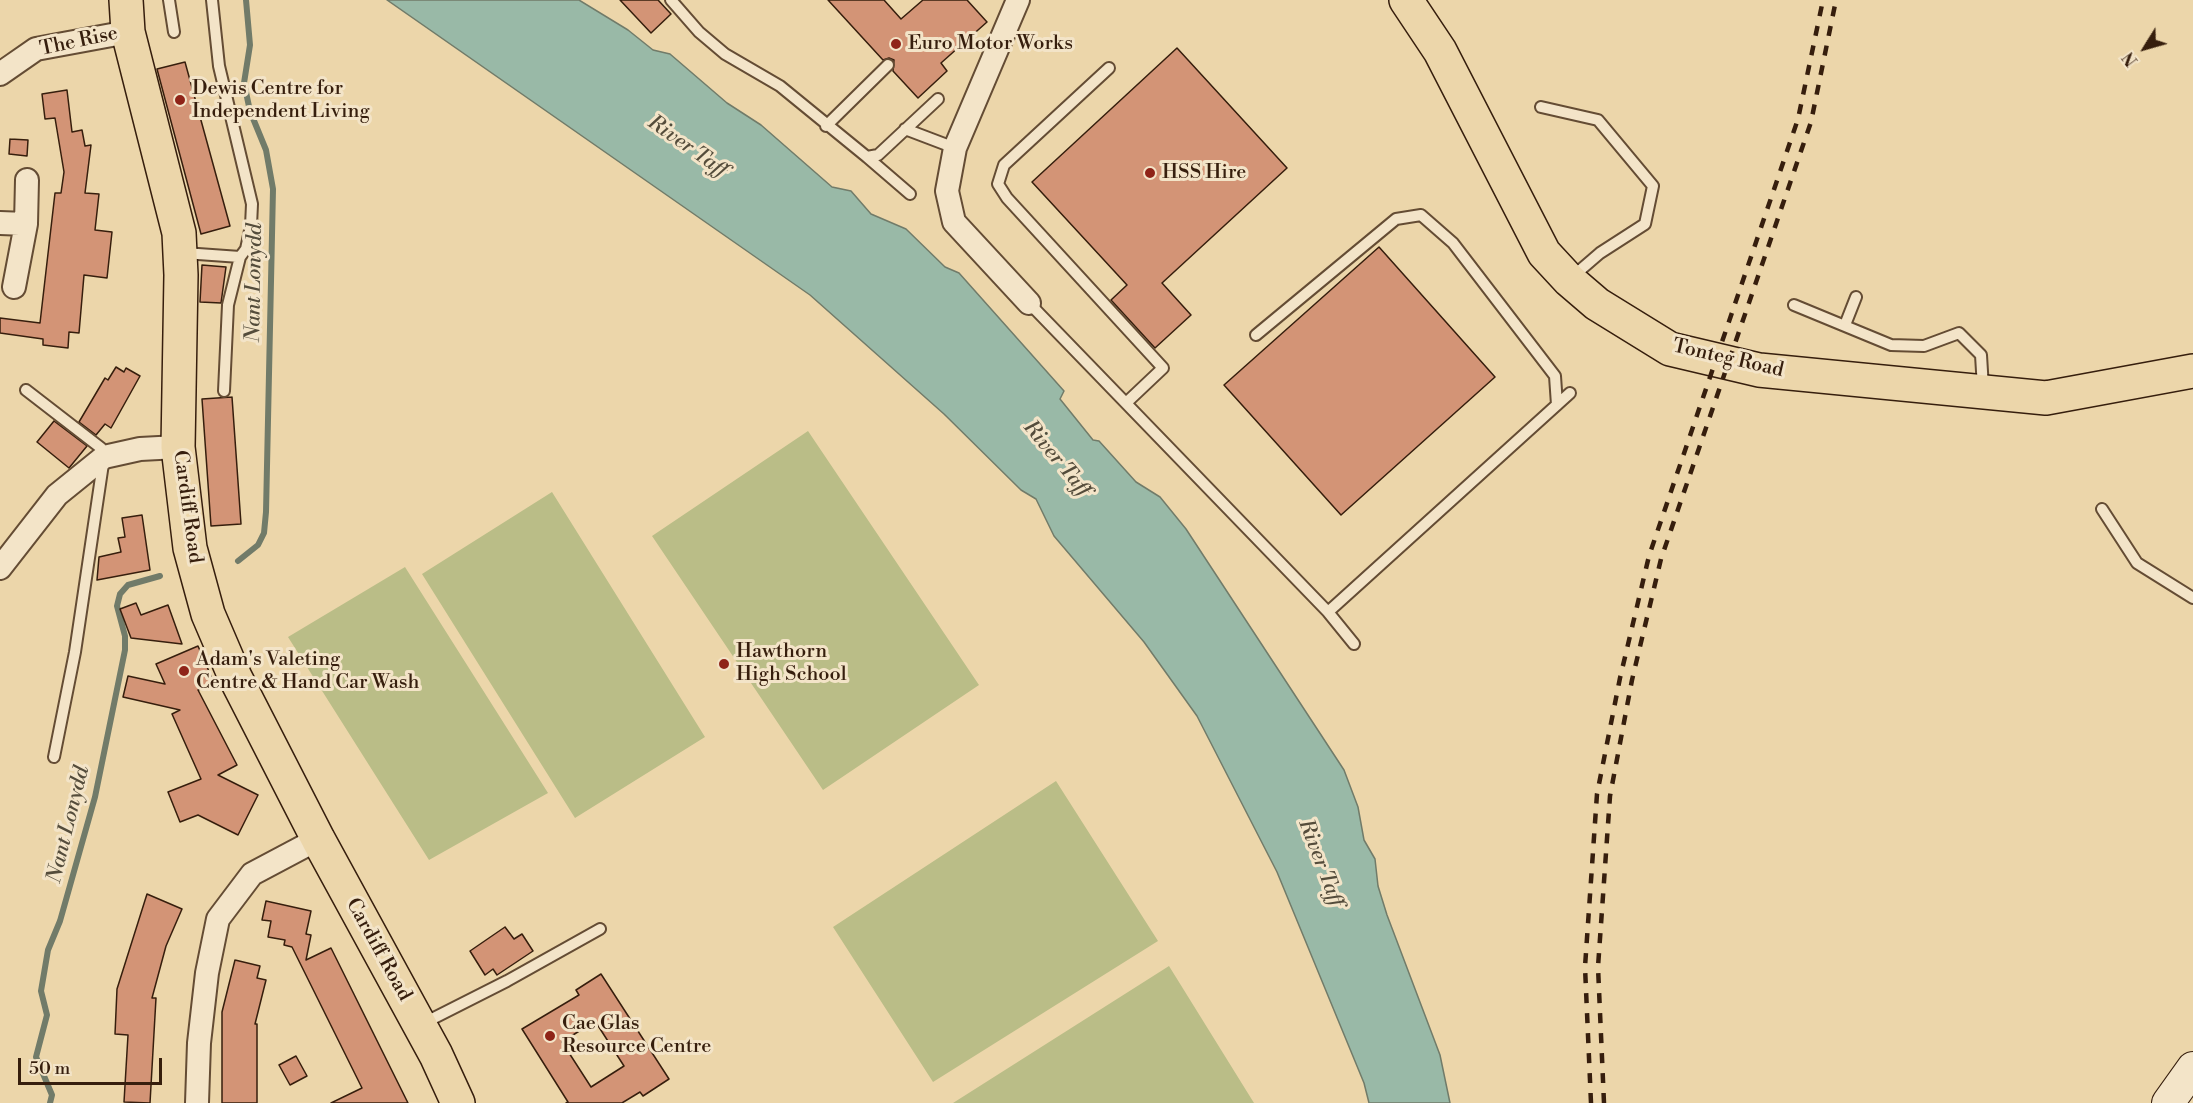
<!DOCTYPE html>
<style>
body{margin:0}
#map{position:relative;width:2193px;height:1103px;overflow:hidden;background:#ecd6aa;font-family:"Libre Bodoni",serif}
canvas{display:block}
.north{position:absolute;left:2115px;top:18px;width:60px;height:60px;-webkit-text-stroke:4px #f3e4c8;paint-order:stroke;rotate:233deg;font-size:16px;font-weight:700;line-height:24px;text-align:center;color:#361e0d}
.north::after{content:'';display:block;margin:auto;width:21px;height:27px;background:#361e0d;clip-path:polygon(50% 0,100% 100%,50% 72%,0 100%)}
.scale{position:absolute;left:18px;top:1058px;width:144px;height:27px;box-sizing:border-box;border:3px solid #361e0d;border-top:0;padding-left:8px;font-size:18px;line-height:21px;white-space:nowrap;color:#361e0d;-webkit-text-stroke:4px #f3e4c8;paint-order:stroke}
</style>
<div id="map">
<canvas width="2193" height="1103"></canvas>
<div class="north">N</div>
<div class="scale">50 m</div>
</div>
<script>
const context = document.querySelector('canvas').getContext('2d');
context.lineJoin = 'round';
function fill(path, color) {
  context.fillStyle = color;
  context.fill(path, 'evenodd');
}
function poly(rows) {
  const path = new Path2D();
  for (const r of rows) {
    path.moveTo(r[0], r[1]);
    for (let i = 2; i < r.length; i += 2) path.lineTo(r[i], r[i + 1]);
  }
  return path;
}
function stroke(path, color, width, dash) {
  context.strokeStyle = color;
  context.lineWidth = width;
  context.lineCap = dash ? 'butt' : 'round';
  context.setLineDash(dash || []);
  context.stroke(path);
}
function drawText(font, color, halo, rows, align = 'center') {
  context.font = font + ' "Libre Bodoni",serif';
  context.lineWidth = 6;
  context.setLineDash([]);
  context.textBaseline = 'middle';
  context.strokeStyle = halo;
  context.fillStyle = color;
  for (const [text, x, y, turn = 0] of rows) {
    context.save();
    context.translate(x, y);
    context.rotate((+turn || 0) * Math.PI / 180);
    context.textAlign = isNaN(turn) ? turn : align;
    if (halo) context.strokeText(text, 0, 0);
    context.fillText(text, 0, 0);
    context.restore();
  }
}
fill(poly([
 [808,431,979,685,823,790,652,536],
 [552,492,705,737,575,818,422,574],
 [405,567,548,793,429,860,288,637],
 [1056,781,1158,941,933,1082,833,927],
 [1169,966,1254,1103,953,1103]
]), '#babd87');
const water = poly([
 [387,0,579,0,628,30,653,50,670,54,727,103,761,125,832,187,851,191,871,214,906,229,945,267,959,273,1064,391,1060,399,1093,440,1099,441,1136,482,1160,497,1186,529,1344,770,1358,807,1364,840,1375,859,1378,886,1387,915,1440,1055,1450,1103,1369,1103,1364,1083,1277,872,1197,716,1144,642,1054,536,1036,499,1021,490,944,414,810,295,387,0]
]);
fill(water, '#99b9a7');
stroke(water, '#717b69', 1.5);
stroke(poly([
 [238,561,258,545,264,533,266,512,273,189,266,150,250,111,244,83,250,45,246,0],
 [50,1103,52,1095,36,1057,47,1015,41,991,48,950,60,921,95,797,125,650,125,636,117,606,120,594,128,585,160,576]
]), '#717b69', 6);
const building = poly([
 [620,0,658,0,671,14,651,33,620,0],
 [828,0,884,0,901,19,923,0,967,0,987,22,941,63,947,71,918,98,893,71,894,60,889,58,883,60,828,0],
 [1177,48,1287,168,1162,283,1191,315,1155,348,1111,300,1127,285,1032,182,1177,48],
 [185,62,230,226,201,234,157,69,185,62],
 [67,90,72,132,82,130,85,146,91,145,85,193,99,194,95,230,112,232,107,278,84,275,79,333,69,332,68,348,43,345,43,339,0,333,0,318,40,323,55,193,61,193,64,172,55,118,45,119,42,94,67,90],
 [10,139,28,140,27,156,9,154,10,139],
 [1379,247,1495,377,1341,515,1224,385,1379,247],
 [202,265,226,267,221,303,200,302,202,265],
 [116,367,124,372,126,368,140,376,111,428,105,424,96,435,79,422,105,378,108,380,116,367],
 [232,397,241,524,211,526,202,399,232,397],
 [54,421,87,446,69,468,37,442,54,421],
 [142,515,150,570,97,580,99,557,121,552,118,538,125,537,122,518,142,515],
 [136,603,141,615,168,605,182,644,131,638,120,609,136,603],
 [198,646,214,683,198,690,237,765,218,775,258,795,238,835,198,815,180,822,168,792,201,779,172,714,180,710,123,697,128,676,165,684,156,664,198,646],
 [147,894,182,909,166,946,152,998,156,998,150,1103,124,1102,128,1035,115,1034,117,989,147,894],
 [266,901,311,911,306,934,311,935,306,960,331,948,408,1103,331,1103,362,1088,292,947,284,945,285,940,268,937,271,921,262,920,266,901],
 [505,927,514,939,522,934,533,951,497,975,493,969,485,975,470,951,505,927],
 [235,960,260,966,257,978,266,980,255,1024,257,1024,257,1103,222,1103,222,1012,235,960],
 [601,974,669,1079,643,1096,640,1092,622,1103,566,1103,568,1102,522,1029,579,995,576,990,601,974],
 [595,1021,624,1066,591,1087,562,1042,595,1021],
 [296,1056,307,1076,290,1085,279,1065,296,1056]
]);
fill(building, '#d39476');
stroke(building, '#361e0d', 1.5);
const lane = poly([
 [169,0,174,32],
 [671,0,699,32,725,54,780,86,867,157,878,155,938,99],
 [1109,68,1004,165,998,184,1007,198,1163,368,1126,403],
 [1541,107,1598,120,1653,186,1645,224,1600,253,1571,278],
 [826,126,888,65],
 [905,129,955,148],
 [867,157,910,194],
 [184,253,240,257,246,249,251,226,252,204,219,66,212,0],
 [1029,303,1328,612,1354,644],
 [1794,305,1891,345,1924,346,1959,333,1981,355,1983,388],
 [1845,325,1856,297],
 [1256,335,1396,219,1421,215,1453,243,1555,376,1557,405],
 [26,390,101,448,104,457,75,652,54,757],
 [224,391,228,305,240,257],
 [2102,509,2137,563,2193,598],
 [1328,612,1570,393],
 [422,1024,507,981,600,929]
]);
const street = poly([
 [1018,0,955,148,947,191,954,222,1029,303],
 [0,74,36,49,128,32],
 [0,223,26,224],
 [14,287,26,224,27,180],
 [0,568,57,495,104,457,140,449,178,447],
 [197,1103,199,1043,207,973,218,919,252,874,318,839]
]);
const secondary = poly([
 [2168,1103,2193,1068]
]);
const primary = poly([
 [126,0,128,32,179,233,181,275,178,447,190,548,208,614,235,677,318,839,436,1055,458,1103],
 [1406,0,1440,51,1544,253,1569,280,1597,304,1670,349,1759,370,2046,398,2193,371]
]);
stroke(lane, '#644c34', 14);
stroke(street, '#644c34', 26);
stroke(secondary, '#361e0d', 34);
stroke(primary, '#361e0d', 36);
stroke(lane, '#f3e4c8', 10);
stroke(street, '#f3e4c8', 22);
stroke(secondary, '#f3e4c8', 32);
stroke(primary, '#ecd6aa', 33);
stroke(poly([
 [1591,1103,1585,967,1597,794,1620,678,1649,556,1798,119,1823,0],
 [1604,1103,1598,967,1610,796,1632,680,1661,559,1811,122,1836,0]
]), '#361e0d', 4.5, [10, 10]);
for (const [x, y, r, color] of [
 [896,44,6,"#8f2418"],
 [180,100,6,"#8f2418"],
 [1150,173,6,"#8f2418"],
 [724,664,6,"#8f2418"],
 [184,671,6,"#8f2418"],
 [550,1036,6,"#8f2418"]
]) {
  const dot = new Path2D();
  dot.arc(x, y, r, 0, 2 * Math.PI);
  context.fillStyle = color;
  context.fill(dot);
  stroke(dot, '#f3e4c8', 2);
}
drawText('20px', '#361e0d', '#f3e4c8', [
 ["The Rise",79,42,-12],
 ["Tonteg Road",1728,359,13],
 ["Cardiff Road",187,507,82],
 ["Cardiff Road",378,950,61]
]);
drawText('20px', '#361e0d', '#f3e4c8', [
 ["Euro Motor Works",908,44],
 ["Dewis Centre for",192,89],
 ["Independent Living",192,112],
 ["HSS Hire",1162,173],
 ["Hawthorn",736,652],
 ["High School",736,675],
 ["Adam's Valeting",196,660],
 ["Centre & Hand Car Wash",196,683],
 ["Cae Glas",562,1024],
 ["Resource Centre",562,1047]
], 'left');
drawText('italic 21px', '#544c3b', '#f3e4c8', [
 ["River Taff",687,147,35],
 ["Nant Lonydd",255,283,-89],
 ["River Taff",1056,459,50],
 ["Nant Lonydd",69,825,-76],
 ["River Taff",1320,863,69]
]);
</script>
